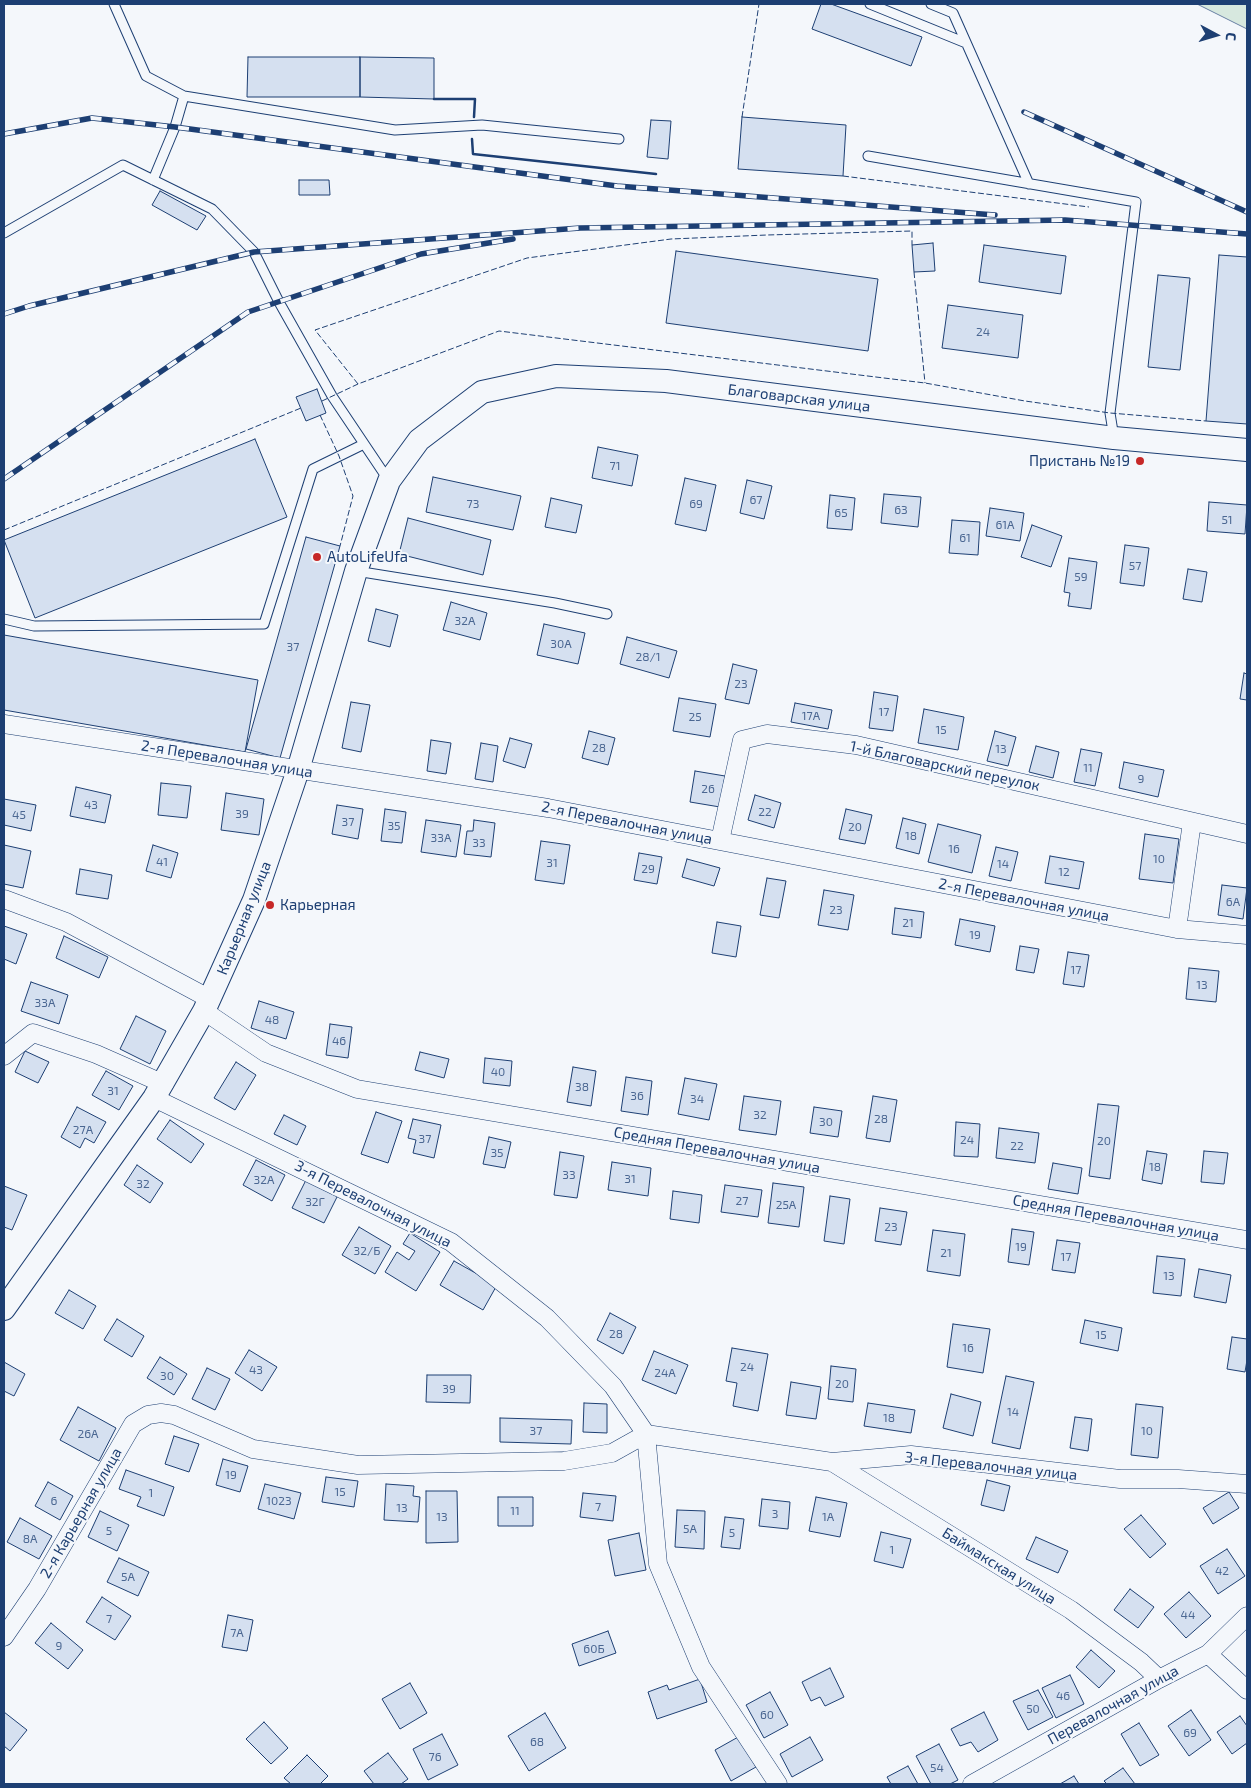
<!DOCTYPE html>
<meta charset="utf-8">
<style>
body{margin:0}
#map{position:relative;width:1251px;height:1788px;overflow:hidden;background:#f4f7fb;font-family:"Exo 2",sans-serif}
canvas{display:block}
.frame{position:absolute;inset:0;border:5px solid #1d3f73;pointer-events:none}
.north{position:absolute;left:1191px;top:10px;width:50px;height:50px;-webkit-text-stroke:4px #f4f7fb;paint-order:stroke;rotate:96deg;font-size:14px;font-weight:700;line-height:20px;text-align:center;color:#1d3f73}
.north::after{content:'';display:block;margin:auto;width:18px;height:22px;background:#1d3f73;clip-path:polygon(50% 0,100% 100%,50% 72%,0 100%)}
</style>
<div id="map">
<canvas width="1251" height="1788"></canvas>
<div class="frame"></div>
<div class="north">С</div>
</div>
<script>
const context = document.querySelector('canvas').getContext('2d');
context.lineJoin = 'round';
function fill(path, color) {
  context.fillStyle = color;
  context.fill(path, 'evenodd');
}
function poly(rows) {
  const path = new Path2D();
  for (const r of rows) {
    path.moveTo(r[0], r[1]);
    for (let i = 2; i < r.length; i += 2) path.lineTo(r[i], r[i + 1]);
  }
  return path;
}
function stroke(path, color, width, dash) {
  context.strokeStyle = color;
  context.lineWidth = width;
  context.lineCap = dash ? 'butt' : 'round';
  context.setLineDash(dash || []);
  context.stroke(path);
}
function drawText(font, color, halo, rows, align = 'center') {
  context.font = font + ' "Exo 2",sans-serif';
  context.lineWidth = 4;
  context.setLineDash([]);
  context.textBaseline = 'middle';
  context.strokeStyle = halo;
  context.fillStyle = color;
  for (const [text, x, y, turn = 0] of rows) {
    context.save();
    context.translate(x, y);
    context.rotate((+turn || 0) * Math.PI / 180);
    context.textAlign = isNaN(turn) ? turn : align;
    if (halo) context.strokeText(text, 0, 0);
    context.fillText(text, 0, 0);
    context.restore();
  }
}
const green = poly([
 [1197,4,1247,4,1247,29,1197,4]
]);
fill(green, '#d7e8df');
stroke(green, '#687fa3', 1);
const building = poly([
 [821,4,831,4,922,37,911,66,812,29,821,4],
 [248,57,360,57,360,97,247,97,248,57],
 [360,57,434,58,434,99,360,97,360,57],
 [742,117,846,125,843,176,738,169,742,117],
 [651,120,671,121,668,159,647,157,651,120],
 [299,180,329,180,330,195,299,195,299,180],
 [160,191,206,216,197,230,152,205,160,191],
 [933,243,935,271,914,272,912,245,933,243],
 [984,245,1066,256,1061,294,979,282,984,245],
 [676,251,878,279,868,351,666,323,676,251],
 [1219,255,1247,257,1247,424,1206,421,1219,255],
 [1158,275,1190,278,1180,370,1148,367,1158,275],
 [948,305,1023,315,1018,358,942,348,948,305],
 [317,389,326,413,306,421,296,397,317,389],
 [255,439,287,517,35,618,4,540,255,439],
 [598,447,638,455,632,486,592,478,598,447],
 [433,477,521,496,513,530,426,512,433,477],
 [685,478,716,485,706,531,675,524,685,478],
 [747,480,772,486,764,519,740,513,747,480],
 [884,494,921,497,918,527,881,523,884,494],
 [830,495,855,498,852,530,827,528,830,495],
 [551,498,582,505,576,533,545,527,551,498],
 [1209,502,1247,505,1245,534,1207,531,1209,502],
 [990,508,1024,513,1020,541,986,536,990,508],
 [408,518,491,540,483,575,399,554,408,518],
 [952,520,980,522,978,555,949,553,952,520],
 [1032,525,1062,536,1051,567,1021,557,1032,525],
 [306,537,340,546,280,758,246,749,306,537],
 [1125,545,1149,548,1144,586,1120,583,1125,545],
 [1069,558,1097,562,1091,609,1068,606,1070,593,1064,592,1069,558],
 [1188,569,1207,572,1202,602,1183,599,1188,569],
 [451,602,487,613,480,640,443,630,451,602],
 [376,609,398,615,390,647,368,641,376,609],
 [544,624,585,633,578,664,537,655,544,624],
 [4,635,258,680,245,752,4,710,4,635],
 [627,637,677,651,669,678,620,664,627,637],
 [733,664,757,670,749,704,725,699,733,664],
 [1244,673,1247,674,1247,700,1240,699,1244,673],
 [874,692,898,696,893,731,869,728,874,692],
 [679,698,716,704,710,737,673,731,679,698],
 [351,702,370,705,361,752,342,748,351,702],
 [795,703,832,710,828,729,791,722,795,703],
 [924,709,964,717,958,750,918,743,924,709],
 [589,731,615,738,608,765,582,758,589,731],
 [995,731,1016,737,1008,766,987,761,995,731],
 [510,738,532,744,525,768,503,761,510,738],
 [431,740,451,743,446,774,427,771,431,740],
 [481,743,498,746,493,782,475,779,481,743],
 [1036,746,1059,752,1053,778,1029,772,1036,746],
 [1081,749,1102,753,1095,786,1074,782,1081,749],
 [1124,762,1164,770,1158,797,1119,788,1124,762],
 [695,771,725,776,720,807,690,802,695,771],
 [161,783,191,786,187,818,158,815,161,783],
 [76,787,111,795,105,823,70,816,76,787],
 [226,793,264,799,259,835,221,830,226,793],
 [755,795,781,803,774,828,748,820,755,795],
 [4,799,36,805,31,831,4,825,4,799],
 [337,805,363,809,358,839,332,834,337,805],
 [385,809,406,812,402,843,381,841,385,809],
 [846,809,872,815,865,844,839,839,846,809],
 [903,818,926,824,919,854,896,848,903,818],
 [426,820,461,825,456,857,421,852,426,820],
 [474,820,495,823,491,857,464,854,467,831,473,831,474,820],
 [938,824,981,835,972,873,928,862,938,824],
 [1145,834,1179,839,1173,883,1139,879,1145,834],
 [541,841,570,845,564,884,535,880,541,841],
 [4,845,31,851,23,888,4,884,4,845],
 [153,845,178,853,171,878,146,871,153,845],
 [996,847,1018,852,1011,881,989,876,996,847],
 [639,853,662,857,657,884,634,880,639,853],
 [1050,856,1084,862,1079,889,1045,883,1050,856],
 [687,859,720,868,714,886,682,877,687,859],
 [80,869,112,875,108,899,76,894,80,869],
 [767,878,786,881,779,918,760,915,767,878],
 [1222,885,1247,888,1243,919,1218,915,1222,885],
 [824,890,854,895,848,930,818,925,824,890],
 [895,908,924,912,921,938,892,934,895,908],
 [960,919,995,926,990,952,955,945,960,919],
 [717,922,741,926,736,957,712,953,717,922],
 [4,926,27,934,16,964,4,959,4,926],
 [64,936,108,957,99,978,56,958,64,936],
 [1020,946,1039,949,1034,973,1016,970,1020,946],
 [1068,952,1089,955,1084,987,1063,984,1068,952],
 [1189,968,1219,971,1216,1002,1186,999,1189,968],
 [31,982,68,995,59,1024,21,1011,31,982],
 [259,1001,294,1012,286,1039,251,1028,259,1001],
 [136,1016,166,1031,150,1064,120,1049,136,1016],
 [330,1024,352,1027,348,1058,326,1055,330,1024],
 [25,1051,49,1062,38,1083,15,1072,25,1051],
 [420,1052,449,1059,444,1078,415,1070,420,1052],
 [485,1058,512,1061,510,1086,483,1083,485,1058],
 [236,1062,256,1075,235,1110,214,1098,236,1062],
 [573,1067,596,1071,591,1106,567,1102,573,1067],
 [106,1071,133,1086,119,1110,92,1095,106,1071],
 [626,1077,652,1081,648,1115,621,1111,626,1077],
 [685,1078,717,1084,709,1120,678,1114,685,1078],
 [744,1096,781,1101,776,1135,739,1130,744,1096],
 [873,1096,897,1100,890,1142,866,1138,873,1096],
 [1098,1104,1119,1106,1110,1179,1089,1176,1098,1104],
 [77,1107,106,1122,94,1143,85,1138,80,1148,61,1137,77,1107],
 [814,1107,842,1111,838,1137,810,1133,814,1107],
 [376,1112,402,1121,388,1163,361,1154,376,1112],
 [284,1115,306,1126,297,1145,274,1134,284,1115],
 [413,1119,441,1125,434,1158,413,1153,416,1140,408,1138,413,1119],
 [170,1120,204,1144,191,1163,157,1139,170,1120],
 [956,1122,980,1124,978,1157,954,1156,956,1122],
 [999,1128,1039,1133,1035,1163,996,1158,999,1128],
 [489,1137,511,1142,505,1168,483,1164,489,1137],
 [1147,1151,1167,1154,1162,1184,1142,1180,1147,1151],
 [1204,1151,1228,1153,1224,1184,1201,1182,1204,1151],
 [560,1152,584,1156,577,1198,554,1195,560,1152],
 [256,1160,285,1175,272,1201,243,1185,256,1160],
 [612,1162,651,1168,648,1196,608,1190,612,1162],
 [1053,1163,1082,1168,1078,1194,1048,1189,1053,1163],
 [137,1165,163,1183,150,1203,124,1185,137,1165],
 [306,1180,338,1195,324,1223,292,1208,306,1180],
 [773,1183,804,1187,799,1227,768,1223,773,1183],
 [725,1185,762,1190,758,1217,721,1212,725,1185],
 [4,1186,27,1195,12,1230,4,1227,4,1186],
 [673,1191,702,1195,699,1223,670,1219,673,1191],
 [830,1196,850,1199,844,1244,824,1241,830,1196],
 [880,1208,907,1212,901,1245,875,1241,880,1208],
 [359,1227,391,1246,375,1274,342,1255,359,1227],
 [1012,1229,1034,1232,1029,1265,1008,1262,1012,1229],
 [933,1230,965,1234,960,1276,927,1271,933,1230],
 [410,1233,440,1252,416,1291,385,1272,397,1252,409,1260,415,1251,403,1244,410,1233],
 [1057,1240,1080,1243,1075,1273,1052,1270,1057,1240],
 [1157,1256,1185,1259,1181,1296,1153,1293,1157,1256],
 [454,1261,497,1285,483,1310,440,1285,454,1261],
 [1199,1269,1231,1275,1226,1303,1194,1297,1199,1269],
 [69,1290,96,1306,83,1329,55,1313,69,1290],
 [610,1313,636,1327,623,1354,597,1340,610,1313],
 [117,1319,144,1336,132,1357,104,1340,117,1319],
 [1085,1320,1122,1328,1118,1351,1080,1343,1085,1320],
 [953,1324,990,1329,983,1373,947,1367,953,1324],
 [1232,1337,1247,1339,1247,1360,1245,1372,1227,1369,1232,1337],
 [732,1348,768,1354,758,1411,733,1406,737,1383,726,1381,732,1348],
 [249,1350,277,1367,262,1391,235,1373,249,1350],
 [654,1351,688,1365,676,1394,642,1380,654,1351],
 [160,1357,187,1374,174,1395,147,1378,160,1357],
 [4,1362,25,1374,14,1396,4,1391,4,1362],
 [831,1366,856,1369,853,1402,828,1399,831,1366],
 [207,1368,230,1379,215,1410,192,1399,207,1368],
 [427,1375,471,1375,470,1403,426,1402,427,1375],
 [1006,1376,1034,1382,1020,1449,992,1443,1006,1376],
 [791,1382,821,1387,816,1419,786,1415,791,1382],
 [951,1394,981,1402,973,1436,943,1428,951,1394],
 [584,1403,607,1404,607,1433,583,1432,584,1403],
 [868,1403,915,1410,911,1433,864,1426,868,1403],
 [1136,1404,1163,1407,1158,1458,1131,1455,1136,1404],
 [78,1407,116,1428,99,1461,60,1440,78,1407],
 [1075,1417,1092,1419,1088,1451,1070,1448,1075,1417],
 [500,1418,572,1420,571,1444,500,1442,500,1418],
 [174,1436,199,1444,189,1472,165,1464,174,1436],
 [223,1459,248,1466,240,1492,216,1485,223,1459],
 [126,1470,174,1487,164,1516,137,1506,141,1497,119,1489,126,1470],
 [326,1477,358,1481,354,1507,322,1502,326,1477],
 [987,1480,1010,1486,1004,1511,981,1505,987,1480],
 [48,1482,73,1496,60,1520,35,1506,48,1482],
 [265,1484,301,1493,294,1519,258,1509,265,1484],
 [386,1484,414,1486,413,1496,420,1497,418,1522,384,1520,386,1484],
 [426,1491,457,1491,458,1542,426,1543,426,1491],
 [1229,1492,1239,1508,1213,1524,1203,1508,1229,1492],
 [583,1493,616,1496,613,1521,580,1517,583,1493],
 [498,1497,533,1497,533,1526,498,1526,498,1497],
 [816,1497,847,1503,840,1537,809,1531,816,1497],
 [762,1499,790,1502,788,1529,759,1526,762,1499],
 [677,1510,705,1511,704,1549,675,1547,677,1510],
 [100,1511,129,1525,117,1551,88,1537,100,1511],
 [1141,1515,1166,1544,1150,1558,1124,1529,1141,1515],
 [725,1517,744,1519,740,1549,721,1547,725,1517],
 [20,1518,52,1536,39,1559,7,1542,20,1518],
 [881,1532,911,1539,903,1568,874,1561,881,1532],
 [639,1533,646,1570,615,1576,608,1540,639,1533],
 [1036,1537,1068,1551,1058,1573,1026,1559,1036,1537],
 [1227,1549,1245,1576,1218,1594,1200,1566,1227,1549],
 [119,1558,149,1572,138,1596,107,1582,119,1558],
 [1130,1589,1154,1607,1138,1628,1114,1610,1130,1589],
 [1189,1592,1211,1616,1186,1638,1164,1614,1189,1592],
 [102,1597,131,1616,115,1640,86,1622,102,1597],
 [228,1615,253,1620,247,1651,222,1647,228,1615],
 [51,1623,83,1650,68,1669,35,1643,51,1623],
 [608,1631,616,1653,579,1666,572,1644,608,1631],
 [1091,1650,1115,1671,1099,1688,1076,1667,1091,1650],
 [830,1668,844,1697,825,1706,820,1697,811,1701,802,1682,830,1668],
 [1070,1675,1084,1704,1056,1718,1042,1688,1070,1675],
 [700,1679,707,1702,657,1719,648,1692,667,1685,669,1690,700,1679],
 [410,1683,427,1713,400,1729,382,1699,410,1683],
 [1038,1690,1053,1717,1028,1730,1013,1701,1038,1690],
 [770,1692,788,1725,764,1738,746,1705,770,1692],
 [1191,1710,1211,1740,1189,1756,1168,1726,1191,1710],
 [4,1712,27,1730,10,1751,4,1746,4,1712],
 [984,1712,998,1740,978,1752,971,1742,960,1746,951,1729,984,1712],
 [545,1713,566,1748,529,1771,508,1736,545,1713],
 [1240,1716,1247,1726,1247,1743,1232,1754,1217,1732,1240,1716],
 [264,1722,288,1748,271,1764,246,1739,264,1722],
 [1139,1723,1159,1755,1140,1766,1121,1734,1139,1723],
 [442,1734,458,1765,428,1780,413,1749,442,1734],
 [740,1736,756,1767,731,1781,715,1750,740,1736],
 [810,1737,823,1760,792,1777,780,1754,810,1737],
 [939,1744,958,1780,950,1784,931,1784,916,1756,939,1744],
 [388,1753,408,1779,401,1784,374,1784,364,1771,388,1753],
 [307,1755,328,1776,320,1784,291,1784,284,1778,307,1755],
 [908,1766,918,1784,891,1784,887,1777,908,1766],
 [1123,1768,1135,1784,1107,1784,1104,1781,1123,1768],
 [1074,1776,1079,1784,1060,1784,1074,1776]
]);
fill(building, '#d5e0f0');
stroke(building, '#1d3f73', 1);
const service = poly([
 [114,4,146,76,184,96],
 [870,4,966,43],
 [931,4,953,13,1029,184],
 [868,156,1136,202,1110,413,1114,438],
 [153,180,175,127,184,96,395,130,482,125,619,139],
 [4,233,123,165,212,209,254,252,279,302,332,396,389,481],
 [356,571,555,603,607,614],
 [4,619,34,626,264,624,313,469,364,444]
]);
const minor = poly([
 [4,724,548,808,1177,929,1247,935],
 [720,841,742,740,767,734,856,745,1247,834],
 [4,899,66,922,210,999],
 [1177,929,1192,822],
 [204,1011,266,1053,357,1089,1247,1240],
 [4,1056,33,1033,96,1054,164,1084],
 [154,1098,451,1242,547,1318,613,1386,646,1434,658,1564,701,1667,778,1784],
 [832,1462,1071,1610,1141,1662,1159,1679],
 [4,1637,37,1589,133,1424,148,1415,161,1413,174,1415,253,1449,358,1465,564,1461,612,1453,646,1434,832,1462,911,1455,1120,1479,1178,1479,1247,1484],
 [1208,1654,1247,1690],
 [972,1784,1159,1679,1208,1654,1247,1616]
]);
const tertiary = poly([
 [4,1309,154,1098,204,1011,254,900,298,770,356,571,389,481,419,440,482,392,556,376,666,381,1114,438,1247,450]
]);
stroke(service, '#1d3f73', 11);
stroke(minor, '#1d3f73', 19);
stroke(tertiary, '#1d3f73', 24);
stroke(service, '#f4f7fb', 9);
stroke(minor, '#f4f7fb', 18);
stroke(tertiary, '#f4f7fb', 22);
const rail = poly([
 [1024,112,1247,212],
 [4,134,92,118,175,127,617,186,995,215],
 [4,314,29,306,254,252,580,228,1065,220,1247,234],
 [4,479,248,312,421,254,513,239]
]);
stroke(rail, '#1d3f73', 5.5);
stroke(rail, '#f4f7fb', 4, [11]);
stroke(poly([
 [742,117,759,4],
 [843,176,1089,207],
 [914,272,925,383],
 [358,384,315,330,527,258,671,239,767,235,912,231,912,245],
 [322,401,358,384,499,331,925,383,1025,401,1110,413,1206,421],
 [320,415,339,456,353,496,340,546],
 [4,530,301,408]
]), '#1d3f73', 1, [6, 2.5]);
stroke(poly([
 [434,99,475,99,474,117],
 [472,139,473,154,656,174]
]), '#1d3f73', 2.5);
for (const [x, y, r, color] of [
 [1140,461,5,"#c62828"],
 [317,557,5,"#c62828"],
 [270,905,5,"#c62828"]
]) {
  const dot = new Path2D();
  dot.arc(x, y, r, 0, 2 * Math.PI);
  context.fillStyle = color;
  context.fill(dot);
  stroke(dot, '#f4f7fb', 2);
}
drawText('12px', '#4b6792', null, [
 ["24",983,332],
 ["71",615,466],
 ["67",756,500],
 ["73",473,504],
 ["69",696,504],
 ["63",901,510],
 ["65",841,513],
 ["51",1227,520],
 ["61А",1005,525],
 ["61",965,538],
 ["57",1135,566],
 ["59",1081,577],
 ["32А",465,621],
 ["30А",561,644],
 ["37",293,647],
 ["28/1",648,657],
 ["23",741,684],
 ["17",884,712],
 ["17А",811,716],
 ["25",695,717],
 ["15",941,730],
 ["28",599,748],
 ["13",1001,749],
 ["11",1088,768],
 ["9",1141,779],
 ["26",708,789],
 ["43",91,805],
 ["22",765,812],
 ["39",242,814],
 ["45",19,815],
 ["37",348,822],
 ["35",394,826],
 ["20",855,827],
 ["18",911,836],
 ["33А",441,838],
 ["33",479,843],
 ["16",954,849],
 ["10",1159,859],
 ["41",162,862],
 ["31",552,863],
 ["14",1003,864],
 ["29",648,869],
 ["12",1064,872],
 ["6А",1233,902],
 ["23",836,910],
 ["21",908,923],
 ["19",975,935],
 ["17",1076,970],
 ["13",1202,985],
 ["33А",45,1003],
 ["48",272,1020],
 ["46",339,1041],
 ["40",498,1072],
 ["38",582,1087],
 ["31",113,1091],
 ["36",637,1096],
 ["34",697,1099],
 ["32",760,1115],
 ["28",881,1119],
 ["30",826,1122],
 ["27А",83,1130],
 ["37",425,1139],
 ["24",967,1140],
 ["20",1104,1141],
 ["22",1017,1146],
 ["35",497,1153],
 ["18",1155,1167],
 ["33",569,1175],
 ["31",630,1179],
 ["32А",264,1180],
 ["32",143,1184],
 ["27",742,1201],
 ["32Г",315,1202],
 ["25А",786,1205],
 ["23",891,1227],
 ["19",1021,1247],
 ["32/Б",367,1251],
 ["21",946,1253],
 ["17",1066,1257],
 ["13",1169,1276],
 ["28",616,1334],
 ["15",1101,1335],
 ["16",968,1348],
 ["24",747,1367],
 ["43",256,1370],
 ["24А",665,1373],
 ["30",167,1376],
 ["20",842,1384],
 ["39",449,1389],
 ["14",1013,1412],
 ["18",889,1418],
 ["37",536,1431],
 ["10",1147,1431],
 ["26А",88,1434],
 ["19",231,1475],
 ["15",340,1492],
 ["1",151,1493],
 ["6",54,1501],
 ["1023",279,1501],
 ["7",598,1507],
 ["13",402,1508],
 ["11",515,1511],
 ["3",775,1514],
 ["13",442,1517],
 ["1А",828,1517],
 ["5А",690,1529],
 ["5",109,1531],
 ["5",732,1533],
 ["8А",30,1539],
 ["1",892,1550],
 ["42",1222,1571],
 ["5А",128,1577],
 ["44",1188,1615],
 ["7",109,1619],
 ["7А",237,1633],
 ["9",59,1646],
 ["60Б",594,1649],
 ["46",1063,1696],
 ["50",1033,1709],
 ["60",767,1715],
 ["69",1190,1733],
 ["68",537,1742],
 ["76",435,1757],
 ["54",937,1768]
]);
drawText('15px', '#1d3f73', '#f4f7fb', [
 ["Благоварская улица",799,398,7],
 ["2-я Перевалочная улица",227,759,9],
 ["1-й Благоварский переулок",945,766,12],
 ["2-я Перевалочная улица",627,823,11],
 ["2-я Перевалочная улица",1024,900,11],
 ["Карьерная улица",244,918,-68],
 ["Средняя Перевалочная улица",717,1150,10],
 ["3-я Перевалочная улица",373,1204,27],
 ["Средняя Перевалочная улица",1116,1218,10],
 ["3-я Перевалочная улица",991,1466,6],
 ["2-я Карьерная улица",81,1513,-60],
 ["Баймакская улица",999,1566,32],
 ["Перевалочная улица",1113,1705,-29]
]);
drawText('15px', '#1d3f73', '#f4f7fb', [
 ["Пристань №19",1130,461,"right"],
 ["AutoLifeUfa",327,557],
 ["Карьерная",280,905]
], 'left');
</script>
